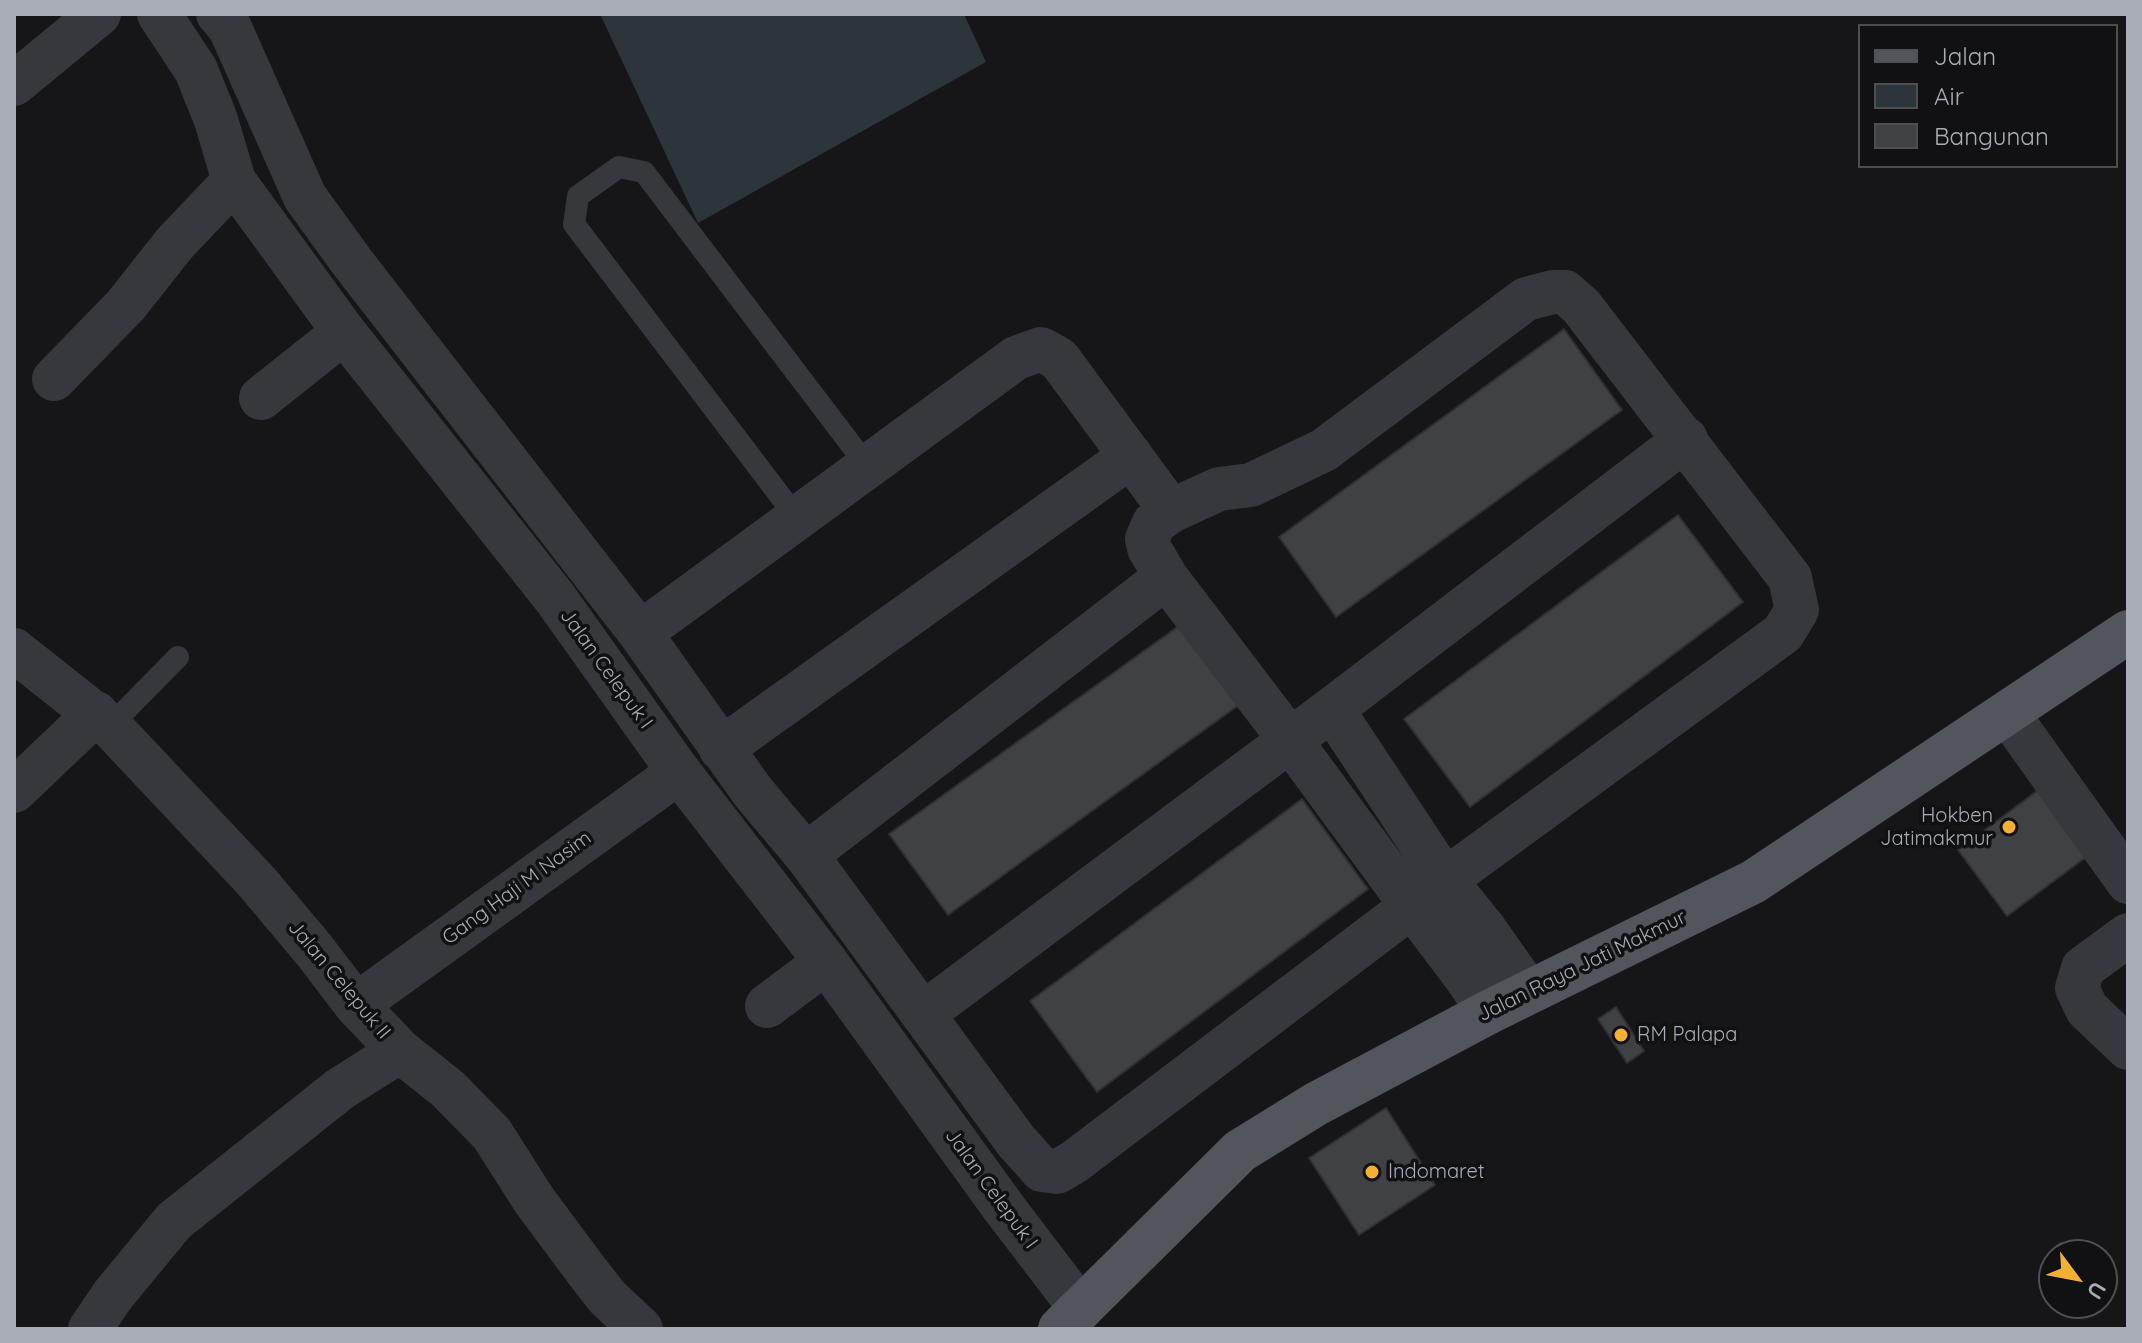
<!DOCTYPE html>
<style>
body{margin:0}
#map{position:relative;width:2142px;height:1343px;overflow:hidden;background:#161618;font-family:Quicksand,sans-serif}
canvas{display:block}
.frame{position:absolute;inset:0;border:16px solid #a8adb8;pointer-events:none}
.legend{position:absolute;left:1858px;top:24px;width:260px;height:144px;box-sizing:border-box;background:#111113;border:2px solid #4d4f55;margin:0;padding:10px 14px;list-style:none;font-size:24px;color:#a8adb8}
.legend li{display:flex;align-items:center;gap:16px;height:40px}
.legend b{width:40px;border:2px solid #4d4f55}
.north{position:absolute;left:2038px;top:1239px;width:80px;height:80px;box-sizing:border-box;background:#111113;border:2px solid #4d4f55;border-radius:50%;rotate:122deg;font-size:22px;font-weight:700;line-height:32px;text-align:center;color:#a8adb8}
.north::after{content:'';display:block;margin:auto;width:28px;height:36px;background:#f2b134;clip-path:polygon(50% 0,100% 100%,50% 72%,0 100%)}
</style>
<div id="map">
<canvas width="2142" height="1343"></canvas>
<div class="frame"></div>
<ul class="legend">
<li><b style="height:10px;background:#53555c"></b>Jalan</li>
<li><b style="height:22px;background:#2c353c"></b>Air</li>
<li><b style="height:22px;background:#404145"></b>Bangunan</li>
</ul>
<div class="north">U</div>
</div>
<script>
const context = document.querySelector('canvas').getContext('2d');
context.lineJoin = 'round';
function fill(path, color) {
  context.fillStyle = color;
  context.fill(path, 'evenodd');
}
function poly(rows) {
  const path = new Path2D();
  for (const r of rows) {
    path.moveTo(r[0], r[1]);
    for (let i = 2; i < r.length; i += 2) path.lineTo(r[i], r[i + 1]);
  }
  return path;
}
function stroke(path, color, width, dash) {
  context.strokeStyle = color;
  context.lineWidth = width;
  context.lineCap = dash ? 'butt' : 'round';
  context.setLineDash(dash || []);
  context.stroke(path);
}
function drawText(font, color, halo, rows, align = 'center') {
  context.font = font + ' Quicksand,sans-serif';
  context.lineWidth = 7;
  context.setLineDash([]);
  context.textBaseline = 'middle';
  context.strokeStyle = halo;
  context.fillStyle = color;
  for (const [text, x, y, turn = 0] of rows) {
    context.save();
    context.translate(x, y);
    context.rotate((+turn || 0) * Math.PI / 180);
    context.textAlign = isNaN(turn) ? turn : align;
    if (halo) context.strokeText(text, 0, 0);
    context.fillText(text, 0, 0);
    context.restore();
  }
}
fill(poly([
 [600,14,964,14,986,62,698,223]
]), '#2c353c');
const building = poly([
 [1564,329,1622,410,1336,617,1279,537,1564,329],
 [1678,515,1743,602,1470,807,1404,719,1678,515],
 [1183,623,1240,704,948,915,889,834,1183,623],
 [2045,785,2094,851,2007,916,1958,850,2045,785],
 [1302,799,1368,889,1097,1092,1030,1001,1302,799],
 [1616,1007,1644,1051,1627,1063,1598,1019,1616,1007],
 [1386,1108,1435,1185,1359,1235,1309,1158,1386,1108]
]);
fill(building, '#404145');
stroke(building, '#303034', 2);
stroke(poly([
 [797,518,574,224,578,196,619,167,644,172,868,467],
 [110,726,178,657]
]), '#37383d', 22);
stroke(poly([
 [159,14,196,70,216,120,234,181,344,332,555,598,679,772,826,962,1004,1208,1081,1309],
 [218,14,230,28,305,197,352,262,640,633,753,792,806,855,1016,1141,1042,1170,1057,1172,1074,1162,1412,906,1445,880,1783,633,1797,610,1790,578,1581,306,1565,292,1553,292,1526,299,1324,450,1251,485,1219,489,1171,511,1154,523,1147,539,1149,548,1166,577,1290,740,1412,906,1467,979,1489,1012],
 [14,84,99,14],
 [54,379,126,305,175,243,234,181],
 [261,398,344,332],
 [640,633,1016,358,1041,349,1059,359,1171,511],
 [14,650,110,726,256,881,314,950,356,1005,400,1051,448,1089,492,1134,534,1200,586,1270,607,1297,641,1329],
 [1332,709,1445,880,1483,927,1528,991],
 [2008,714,2128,882],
 [721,749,1131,456],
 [14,791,96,713],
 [806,855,1166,577],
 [2128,935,2083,968,2077,988,2087,1009,2128,1048],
 [356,1005,679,772],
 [767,1006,826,962],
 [924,1013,1332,709,1686,439],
 [90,1329,113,1295,174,1221,340,1089,400,1051]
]), '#37383d', 44);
stroke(poly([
 [1060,1329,1240,1151,1316,1104,1489,1012,1753,882,2128,632]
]), '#53555c', 44);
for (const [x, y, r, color] of [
 [2009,827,8,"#f2b134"],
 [1621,1035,8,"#f2b134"],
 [1372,1172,8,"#f2b134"]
]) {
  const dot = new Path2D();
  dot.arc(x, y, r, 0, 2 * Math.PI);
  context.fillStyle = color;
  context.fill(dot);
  stroke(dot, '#111113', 3);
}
drawText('20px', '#a8adb8', '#111113', [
 ["Jalan Celepuk I",606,669,54],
 ["Gang Haji M Nasim",517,888,-36],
 ["Jalan Raya Jati Makmur",1582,966,-26],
 ["Jalan Celepuk II",339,980,50],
 ["Jalan Celepuk I",991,1189,54]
]);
drawText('20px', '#a8adb8', '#111113', [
 ["Hokben",1993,816,"right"],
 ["Jatimakmur",1993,839,"right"],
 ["RM Palapa",1637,1035],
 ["Indomaret",1388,1172]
], 'left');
</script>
